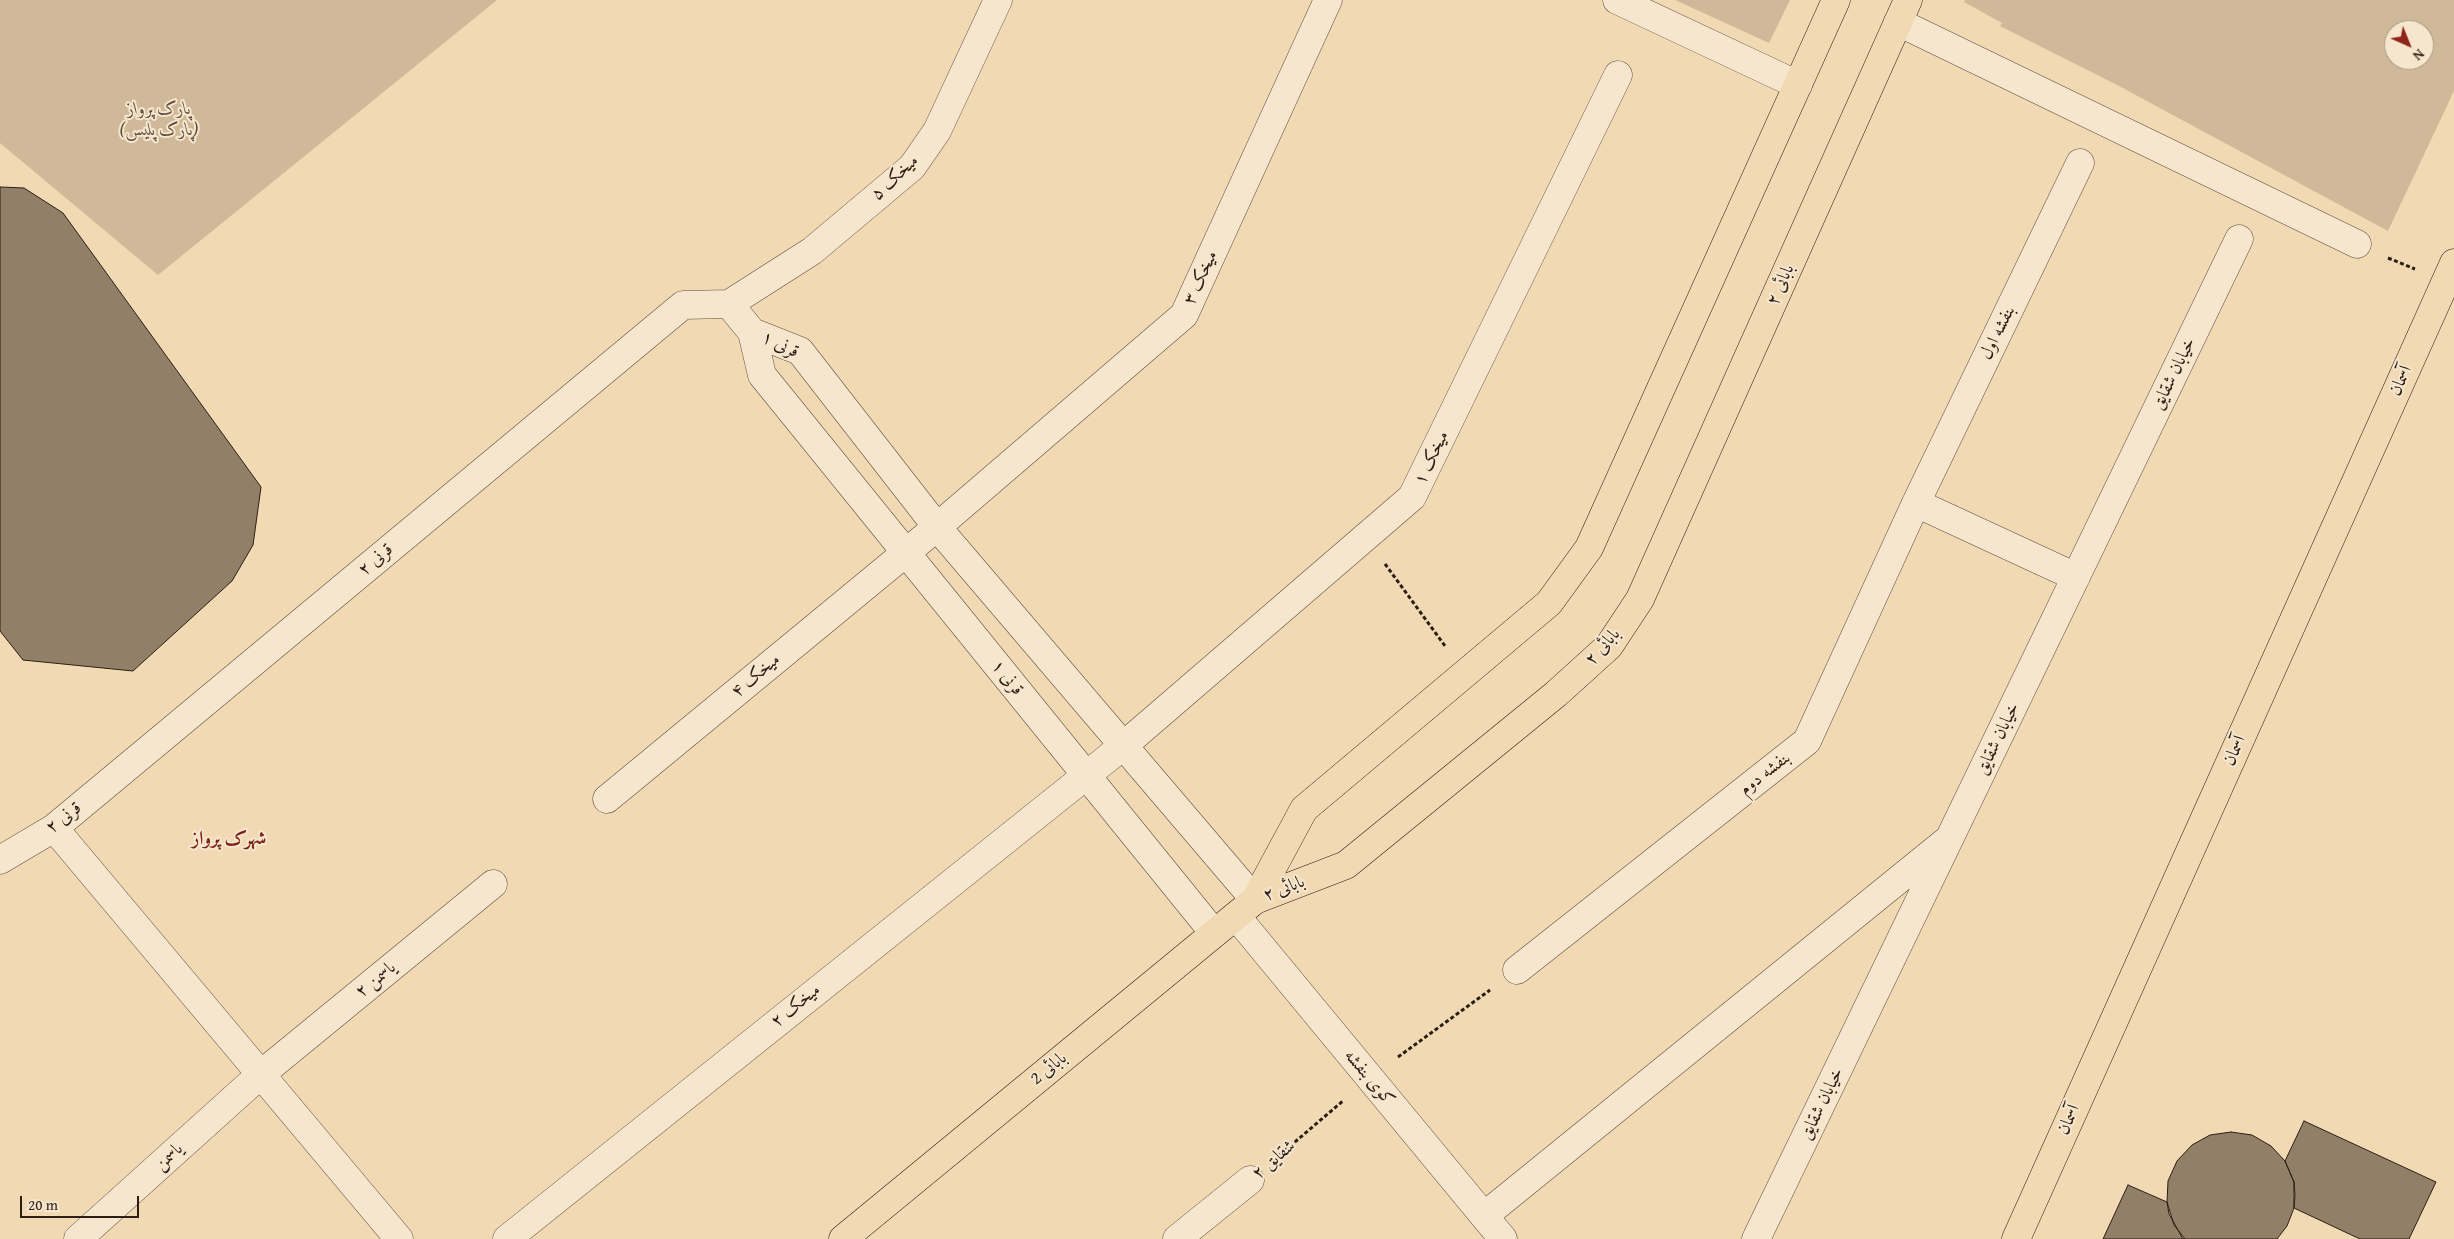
<!DOCTYPE html>
<meta charset="utf-8">
<style>
body{margin:0}
#map{position:relative;width:2454px;height:1239px;overflow:hidden;background:#f1d9b3;font-family:"Gentium Book Plus",serif}
canvas{display:block}
.north{position:absolute;left:2384px;top:20px;width:50px;height:50px;box-sizing:border-box;background:#f6e6ce;border:1px solid #a59684;border-radius:50%;rotate:136deg;font-size:14px;font-weight:700;line-height:20px;text-align:center;color:#2c1e15}
.north::after{content:'';display:block;margin:auto;width:18px;height:22px;background:#8f2418;clip-path:polygon(50% 0,100% 100%,50% 72%,0 100%)}
.scale{position:absolute;left:20px;top:1196px;width:119px;height:22px;box-sizing:border-box;border:2px solid #2c1e15;border-top:0;padding-left:6px;font-size:15px;line-height:18px;white-space:nowrap;color:#2c1e15;-webkit-text-stroke:4px #f6e6ce;paint-order:stroke}
</style>
<div id="map">
<canvas width="2454" height="1239"></canvas>
<div class="north">N</div>
<div class="scale">20 m</div>
</div>
<script>
const context = document.querySelector('canvas').getContext('2d');
context.lineJoin = 'round';
function fill(path, color) {
  context.fillStyle = color;
  context.fill(path, 'evenodd');
}
function poly(rows) {
  const path = new Path2D();
  for (const r of rows) {
    path.moveTo(r[0], r[1]);
    for (let i = 2; i < r.length; i += 2) path.lineTo(r[i], r[i + 1]);
  }
  return path;
}
function stroke(path, color, width, dash) {
  context.strokeStyle = color;
  context.lineWidth = width;
  context.lineCap = dash ? 'butt' : 'round';
  context.setLineDash(dash || []);
  context.stroke(path);
}
function drawText(font, color, halo, rows, align = 'center') {
  context.font = font + ' "Gentium Book Plus",Amiri,serif';
  context.lineWidth = 4;
  context.setLineDash([]);
  context.textBaseline = 'middle';
  context.strokeStyle = halo;
  context.fillStyle = color;
  for (const [text, x, y, turn = 0] of rows) {
    context.save();
    context.translate(x, y);
    context.rotate((+turn || 0) * Math.PI / 180);
    context.textAlign = isNaN(turn) ? turn : align;
    if (halo) context.strokeText(text, 0, 0);
    context.fillText(text, 0, 0);
    context.restore();
  }
}
fill(poly([
 [0,0,497,0,158,275,0,143],
 [1675,0,1790,0,1769,43],
 [1965,0,2454,0,2454,91,2388,231,2119,86,2000,26,2002,23,1964,2],
 [2394,30,2424,30,2424,60,2394,60]
]), '#d0b998');
const building = poly([
 [0,187,24,188,63,213,261,487,253,545,232,581,133,671,23,660,0,631,0,187],
 [2304,1121,2436,1182,2409,1239,2360,1239,2294,1208,2294,1182,2285,1161,2304,1121],
 [2231,1132,2252,1135,2271,1146,2285,1161,2294,1182,2295,1195,2294,1208,2287,1226,2277,1239,2183,1239,2169,1214,2167,1202,2168,1181,2177,1161,2192,1145,2210,1135,2231,1132],
 [2128,1185,2167,1202,2174,1225,2185,1239,2103,1239,2128,1185]
]);
fill(building, '#927f67');
stroke(building, '#2c1e15', 1);
const minor = poly([
 [1617,0,1798,85],
 [1898,22,2357,244],
 [729,304,812,251,912,167,937,131,998,0],
 [752,332,800,351,937,527,1255,900],
 [1916,503,2076,577],
 [607,799,937,527,1184,315,1328,0],
 [54,828,399,1239],
 [0,860,54,828,683,305,729,304,752,332,762,375,1214,933],
 [1236,916,1503,1239],
 [1517,970,1807,741,1916,503,2080,163],
 [1484,1216,1945,842],
 [78,1239,260,1075,493,884],
 [507,1239,1123,746,1412,497,1618,75],
 [1177,1239,1250,1180],
 [1756,1239,2239,239]
]);
const major = poly([
 [1255,900,1304,809,1549,603,1589,548,1836,0],
 [843,1239,1255,900,1346,865,1556,694,1609,646,1640,599,1908,0],
 [2016,1239,2454,263]
]);
stroke(minor, '#5d4d3c', 29);
stroke(major, '#2c1e15', 29);
stroke(poly([
 [2388,258,2415,269],
 [1385,564,1445,646],
 [1398,1057,1490,990],
 [1275,1159,1344,1100]
]), '#2c1e15', 3, [4, 2.5]);
stroke(minor, '#f6e6ce', 28);
stroke(major, '#f1d9b3', 28);
drawText('italic 18px', '#5d4c3c', '#f6e6ce', [
 ["پارک پرواز",159,109],
 ["(پارک پلیس)",159,130]
]);
drawText('18px', '#2c1e15', '#f6e6ce', [
 ["میخک ۵",895,178,-43],
 ["میخک ۳",1201,278,-65],
 ["بابائی ۲",1781,285,-66],
 ["بنفشه اول",1998,333,-64],
 ["قرنی ۱",780,345,26],
 ["خیابان شقایق",2174,374,-64],
 ["آسمان",2401,381,-66],
 ["میخک ۱",1432,458,-64],
 ["قرنی ۲",376,560,-40],
 ["بابائی ۲",1603,647,-48],
 ["میخک ۴",756,676,-40],
 ["قرنی ۱",1007,678,51],
 ["خیابان شقایق",1998,739,-64],
 ["آسمان",2235,751,-66],
 ["بنفشه دوم",1765,774,-38],
 ["قرنی ۲",64,818,-37],
 ["بابائی ۲",1284,889,-21],
 ["یاسمن ۲",376,980,-39],
 ["میخک ۲",796,1006,-39],
 ["بابائی 2",1049,1069,-39],
 ["کوی بنفشه",1369,1078,50],
 ["خیابان شقایق",1822,1104,-64],
 ["آسمان",2069,1120,-66],
 ["یاسمن",169,1157,-42],
 ["شقایق ۲",1274,1160,-40]
]);
drawText('bold 19px', '#7a1f14', '#f6e6ce', [
 ["شهرک پرواز",229,839]
]);
</script>
